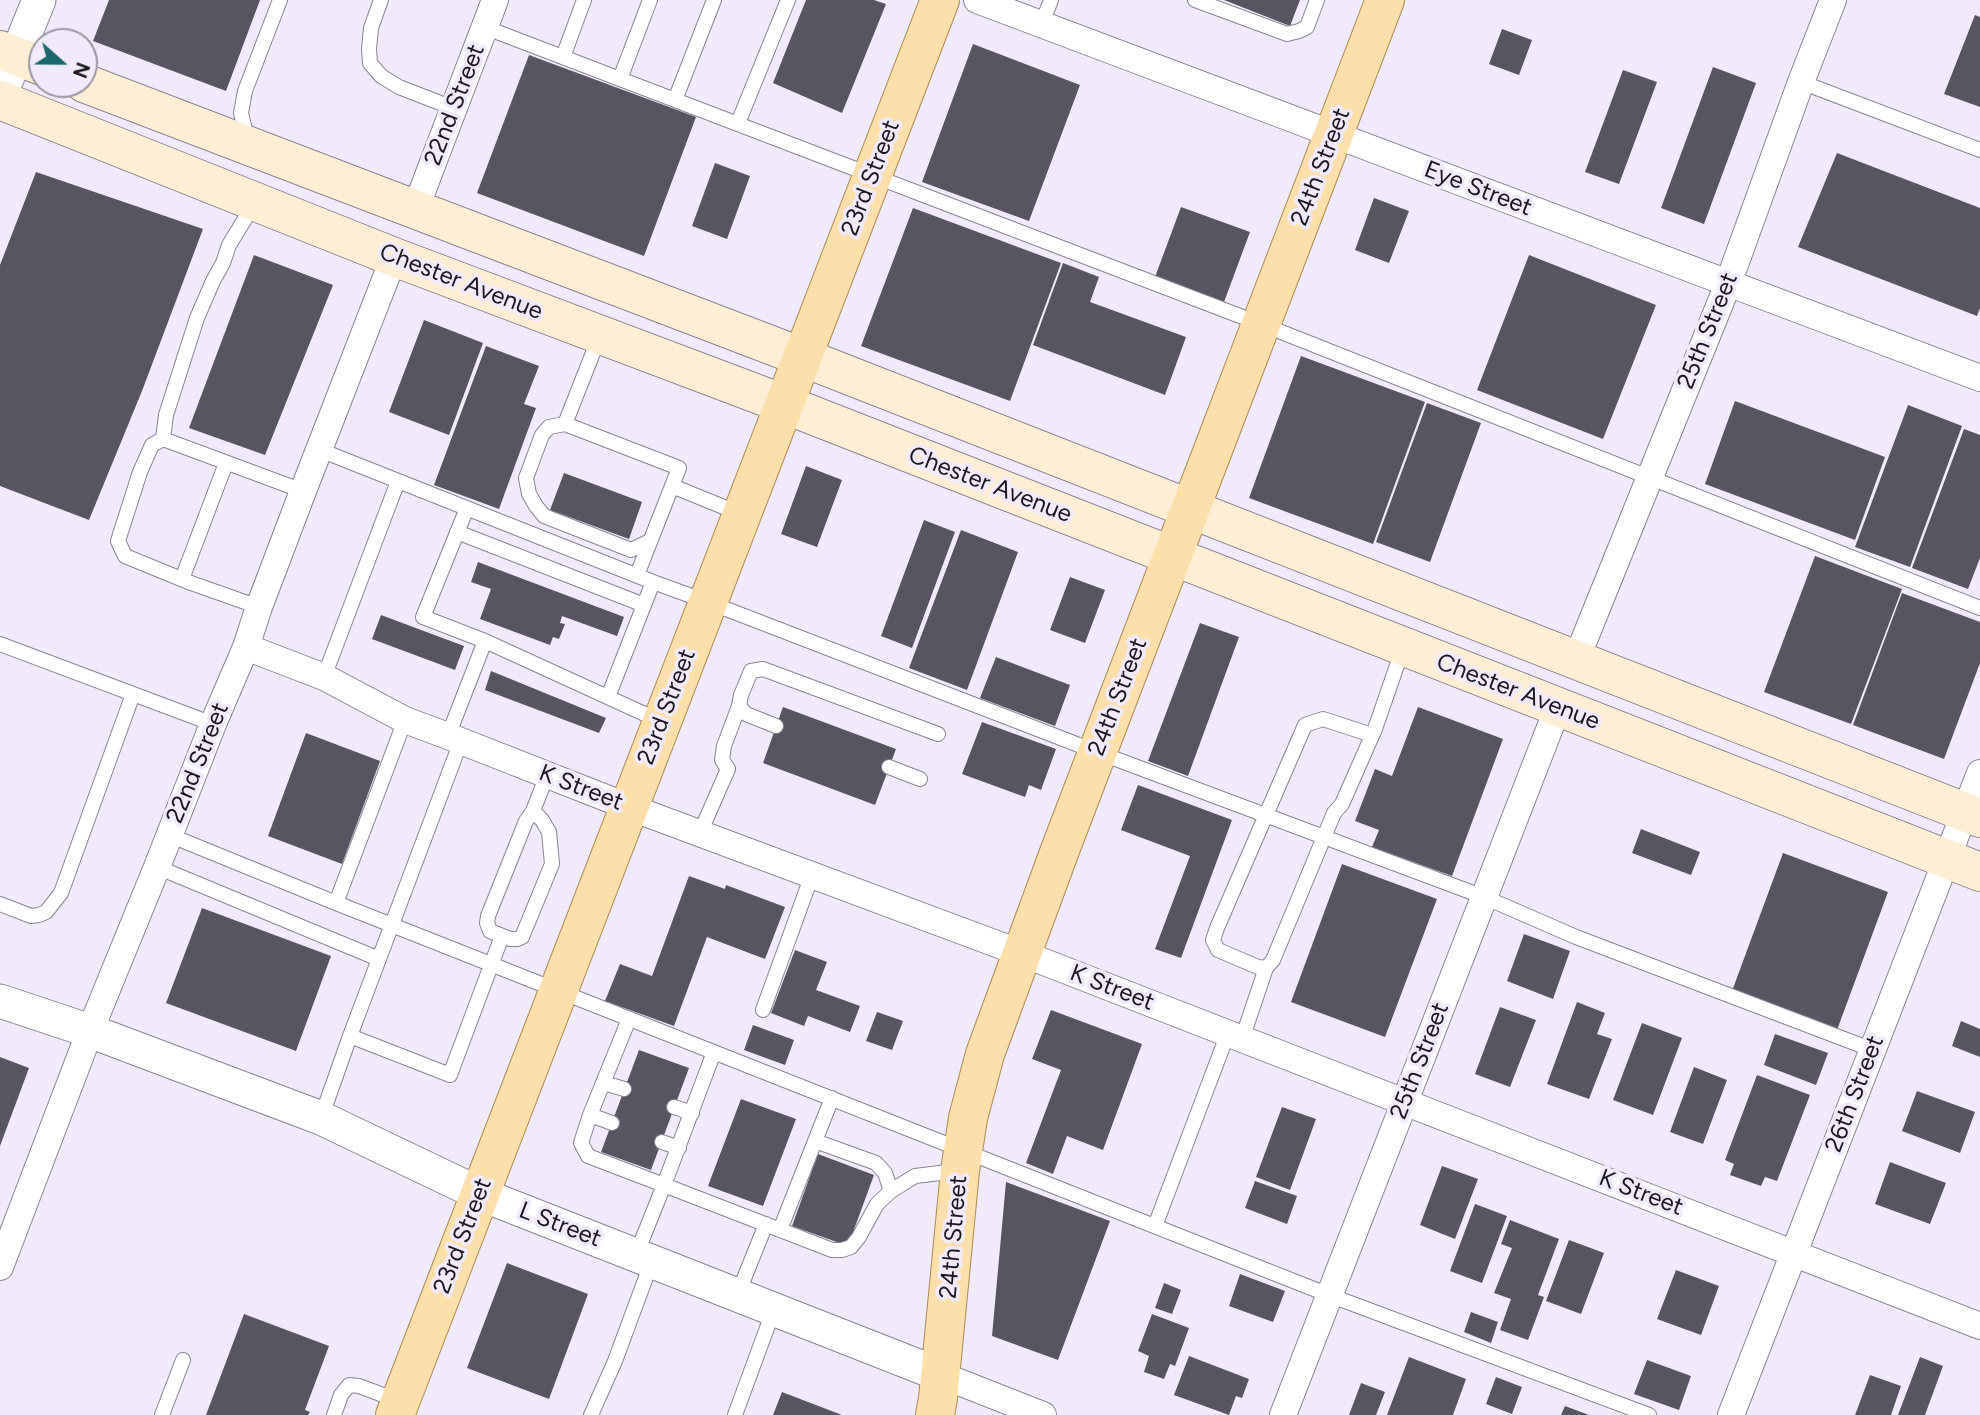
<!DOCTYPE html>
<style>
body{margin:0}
#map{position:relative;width:1980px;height:1415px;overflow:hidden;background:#f1eafb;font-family:Figtree,sans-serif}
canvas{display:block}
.north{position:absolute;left:28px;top:28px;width:70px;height:70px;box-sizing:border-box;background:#f1eafb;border:2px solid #9b96a2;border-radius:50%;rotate:111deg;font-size:19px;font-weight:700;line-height:28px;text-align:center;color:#1a171d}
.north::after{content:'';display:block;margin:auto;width:24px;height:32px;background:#19676b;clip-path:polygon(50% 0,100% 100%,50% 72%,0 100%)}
</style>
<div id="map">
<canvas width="1980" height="1415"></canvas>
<div class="north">N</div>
</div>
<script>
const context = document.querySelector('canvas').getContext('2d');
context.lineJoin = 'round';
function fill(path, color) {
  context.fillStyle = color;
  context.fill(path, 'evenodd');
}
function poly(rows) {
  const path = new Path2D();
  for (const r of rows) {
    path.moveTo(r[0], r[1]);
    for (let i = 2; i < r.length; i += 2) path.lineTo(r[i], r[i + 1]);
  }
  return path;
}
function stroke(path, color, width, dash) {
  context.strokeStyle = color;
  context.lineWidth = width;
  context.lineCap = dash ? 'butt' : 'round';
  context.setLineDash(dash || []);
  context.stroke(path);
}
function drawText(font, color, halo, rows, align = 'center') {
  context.font = font + ' Figtree,sans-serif';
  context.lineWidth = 7;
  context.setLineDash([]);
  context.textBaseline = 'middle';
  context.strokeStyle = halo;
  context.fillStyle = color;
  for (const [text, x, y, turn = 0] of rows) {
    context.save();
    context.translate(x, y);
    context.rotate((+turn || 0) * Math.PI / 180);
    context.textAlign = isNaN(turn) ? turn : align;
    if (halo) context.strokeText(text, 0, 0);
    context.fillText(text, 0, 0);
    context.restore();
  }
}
fill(poly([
 [109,0,260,0,226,91,93,41],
 [806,0,874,0,886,4,842,113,773,83],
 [1224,0,1300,0,1290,26],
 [1975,15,1980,17,1980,107,1944,94],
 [1502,29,1532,40,1519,75,1489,64],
 [973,44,1080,85,1029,221,922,182],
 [529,55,696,117,644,256,477,193],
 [1713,67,1756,83,1704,224,1661,208],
 [1623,70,1657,82,1619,184,1585,172],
 [1837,153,1980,208,1980,308,1977,316,1798,247],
 [715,163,750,176,727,239,692,226],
 [36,172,203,229,142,391,89,520,0,486,0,265],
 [1374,198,1409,211,1389,263,1355,250],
 [1181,207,1250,232,1224,302,1155,277],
 [913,208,1061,263,1010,401,861,346],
 [254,255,333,285,265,455,189,428],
 [1529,255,1656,305,1603,439,1477,390],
 [1063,263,1099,277,1090,302,1186,337,1165,395,1033,345],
 [424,320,483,343,449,435,389,412],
 [486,346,539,366,524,404,536,408,499,509,434,485],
 [1301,356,1425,402,1373,544,1249,498],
 [1735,401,1885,457,1855,540,1705,484],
 [1427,403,1481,423,1430,562,1376,542],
 [1908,405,1962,426,1910,567,1855,547],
 [1964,429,1980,435,1980,558,1968,589,1912,568],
 [806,466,842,480,817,547,781,534],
 [564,473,642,502,629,539,550,510],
 [924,520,955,532,912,648,881,636],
 [961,530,1018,552,967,690,909,668],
 [1815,556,1902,589,1851,724,1764,692],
 [478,562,624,617,617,636,562,616,560,623,565,624,559,639,553,637,550,645,480,619,491,589,471,582],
 [1070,577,1105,590,1085,643,1050,630],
 [1902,593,1980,622,1980,663,1944,759,1853,725],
 [381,615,464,646,455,670,372,639],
 [1200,623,1239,637,1188,776,1148,761],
 [996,657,1070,685,1055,726,980,698],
 [491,671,606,718,599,733,485,690],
 [783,707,896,749,875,805,763,763],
 [1418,707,1503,739,1452,876,1372,847,1379,830,1355,821,1375,769,1392,776],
 [982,722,1056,749,1041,790,1029,785,1025,797,962,774],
 [306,733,380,761,342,864,268,836],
 [1138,785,1232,820,1181,958,1155,949,1190,856,1121,830],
 [1641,829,1700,852,1691,875,1632,853],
 [1783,853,1888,892,1837,1030,1732,991],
 [1342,864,1437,899,1385,1037,1291,1002],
 [689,876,725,889,726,885,785,907,765,959,707,937,674,1026,605,1001,620,964,652,976],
 [202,908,331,956,296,1051,166,1003],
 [1524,934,1570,951,1553,999,1507,981],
 [795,950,827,962,816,990,860,1006,850,1032,808,1016,804,1026,771,1013],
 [1577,1002,1605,1013,1597,1034,1612,1039,1589,1099,1547,1084],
 [1500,1007,1536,1020,1510,1087,1475,1074],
 [1051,1010,1142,1044,1103,1150,1067,1136,1053,1174,1026,1163,1061,1070,1032,1059],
 [877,1012,903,1021,892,1050,866,1041],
 [1961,1021,1980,1029,1980,1057,1952,1046],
 [1642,1023,1682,1038,1653,1115,1613,1100],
 [753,1025,794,1040,785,1065,744,1050],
 [1775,1034,1828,1053,1816,1085,1764,1065],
 [639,1050,689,1068,651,1170,601,1152],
 [0,1057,29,1068,0,1146],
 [1694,1067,1727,1080,1703,1144,1670,1132],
 [1757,1075,1810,1095,1777,1181,1765,1177,1761,1186,1730,1175,1734,1164,1725,1160],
 [1917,1091,1975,1112,1960,1153,1902,1131],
 [741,1099,796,1119,763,1206,708,1186],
 [1282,1107,1316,1119,1290,1190,1256,1177],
 [818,1154,874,1175,848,1246,792,1226],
 [1890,1162,1946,1183,1930,1224,1875,1204],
 [1442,1166,1478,1179,1455,1239,1420,1225],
 [1255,1181,1297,1196,1287,1224,1245,1208],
 [1006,1182,1110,1221,1058,1360,992,1336],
 [1475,1204,1507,1216,1482,1283,1450,1271],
 [1510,1220,1559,1239,1538,1295,1544,1297,1528,1340,1500,1330,1511,1299,1494,1293,1512,1248,1501,1244],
 [1569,1240,1604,1253,1581,1314,1546,1301],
 [507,1263,588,1294,549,1399,467,1368],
 [1676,1270,1719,1286,1701,1335,1657,1319],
 [1240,1274,1285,1291,1273,1322,1229,1306],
 [1164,1283,1181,1290,1172,1314,1155,1308],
 [1471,1312,1498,1322,1491,1343,1464,1332],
 [244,1314,329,1346,305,1410,310,1412,308,1415,206,1415],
 [1152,1314,1189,1328,1175,1366,1170,1364,1164,1379,1144,1372,1149,1356,1138,1351],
 [1189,1356,1249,1379,1242,1398,1236,1396,1229,1415,1174,1395],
 [1409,1357,1466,1379,1453,1415,1387,1415],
 [1920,1357,1943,1366,1925,1415,1898,1415],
 [1647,1360,1691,1376,1679,1410,1634,1394],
 [1870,1375,1901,1386,1891,1415,1855,1415],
 [1496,1377,1522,1387,1512,1414,1486,1404],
 [1361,1383,1385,1392,1376,1415,1349,1415],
 [782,1392,842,1415,773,1415],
 [1565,1406,1589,1415,1561,1415]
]), '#595462');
const service = poly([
 [381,0,371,28,369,49,370,63,381,76,399,87,453,108],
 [1195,0,1287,34,1299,31,1307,27,1317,0],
 [1042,23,1051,0],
 [484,27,1261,324,1980,608],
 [563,57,584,0],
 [620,79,650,0],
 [1801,82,1980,150],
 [675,100,714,0],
 [738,123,788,0],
 [249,139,246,134,241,113,245,91,280,0],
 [600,335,565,424,679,468,672,486],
 [565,424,549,427,542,435,526,478,529,494,536,506,544,516,631,550,650,541],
 [163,439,166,415,197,318,213,281,223,263,229,245,254,204],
 [320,450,653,582,708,602,1097,752,1484,897,1576,937,1873,1050],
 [467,508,423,617,485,641,660,721],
 [457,532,644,605],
 [637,575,672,486,741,514],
 [182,579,226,463],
 [259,607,191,583,125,556,118,541,140,472,152,445,163,439,303,491],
 [0,644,213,724],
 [324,677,398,481],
 [608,697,653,582],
 [776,726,746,714,739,706,741,695,751,671,763,669,938,734],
 [1372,735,1323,719,1305,725,1217,928,1213,940,1218,950,1258,967,1266,968,1273,960,1334,813,1342,804,1375,729,1403,648],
 [448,736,485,641],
 [461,741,350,1036,450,1075,502,936],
 [889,767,920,779],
 [533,811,542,820,549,832,552,864,522,937,517,939,510,939,490,931,487,923,488,916,526,821,533,811,547,775],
 [700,833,728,769,722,760,724,746,739,706],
 [169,835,336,903,1329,1295,1649,1415],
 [157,867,379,959],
 [336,903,405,720],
 [0,904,31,916,39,915,46,912,61,893,133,694],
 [763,1010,812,875],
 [629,1019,590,1115,581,1143,588,1156,664,1185,714,1052],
 [1242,1039,1266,968],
 [604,1083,624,1089],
 [674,1107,692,1113],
 [590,1115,612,1123],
 [321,1118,350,1036],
 [815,1141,876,1163,885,1173,891,1191],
 [662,1142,679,1148],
 [1155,1226,1228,1033],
 [780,1230,832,1098],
 [636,1255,664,1185,832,1250,842,1250,851,1247,859,1237,877,1204,891,1191,915,1176,957,1171],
 [737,1296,766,1224],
 [162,1415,183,1360],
 [334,1415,341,1395,349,1385,359,1386,399,1401],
 [591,1415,615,1361,652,1261],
 [735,1415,774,1309]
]);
const minor = poly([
 [977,0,1980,378],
 [415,210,495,0],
 [246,647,324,677,405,720,448,736,629,807,1021,953,1980,1326],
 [1576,660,1728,284,1801,82,1833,0],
 [0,1267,90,1031,157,867,213,724,246,647,259,607,303,491,394,257],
 [941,1375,1043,1415],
 [1283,1415,1558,707],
 [1731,1415,1980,773]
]);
const tertiary = poly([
 [0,96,39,0],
 [0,1001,90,1031,321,1118,480,1194,941,1375]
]);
const secondary = poly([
 [0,50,42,66],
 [84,83,802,357,1980,818],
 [0,100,394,257,784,404,1980,872]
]);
const primary = poly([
 [395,1415,940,0],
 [935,1415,938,1398,960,1171,968,1118,985,1054,1060,850,1385,0]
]);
stroke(service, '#898392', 16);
stroke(minor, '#898392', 28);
stroke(tertiary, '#898392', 35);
stroke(secondary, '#898392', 40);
stroke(primary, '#ad8b53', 40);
stroke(service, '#fff', 14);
stroke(minor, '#fff', 26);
stroke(tertiary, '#fff', 33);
stroke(secondary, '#feefd4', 38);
stroke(primary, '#fddfa9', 38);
drawText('24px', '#1a171d', '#f1eafb', [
 ["22nd Street",455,105,-69],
 ["24th Street",1321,167,-69],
 ["23rd Street",871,178,-69],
 ["Eye Street",1478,189,21],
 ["Chester Avenue",461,282,21],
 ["25th Street",1708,331,-68],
 ["Chester Avenue",990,485,21],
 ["Chester Avenue",1518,692,21],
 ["24th Street",1118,697,-69],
 ["23rd Street",667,707,-69],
 ["22nd Street",198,763,-68],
 ["K Street",581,788,21],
 ["K Street",1112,988,21],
 ["25th Street",1420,1061,-69],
 ["26th Street",1855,1094,-69],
 ["K Street",1641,1193,21],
 ["L Street",560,1225,21],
 ["23rd Street",463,1236,-69],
 ["24th Street",954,1237,-85]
]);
</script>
